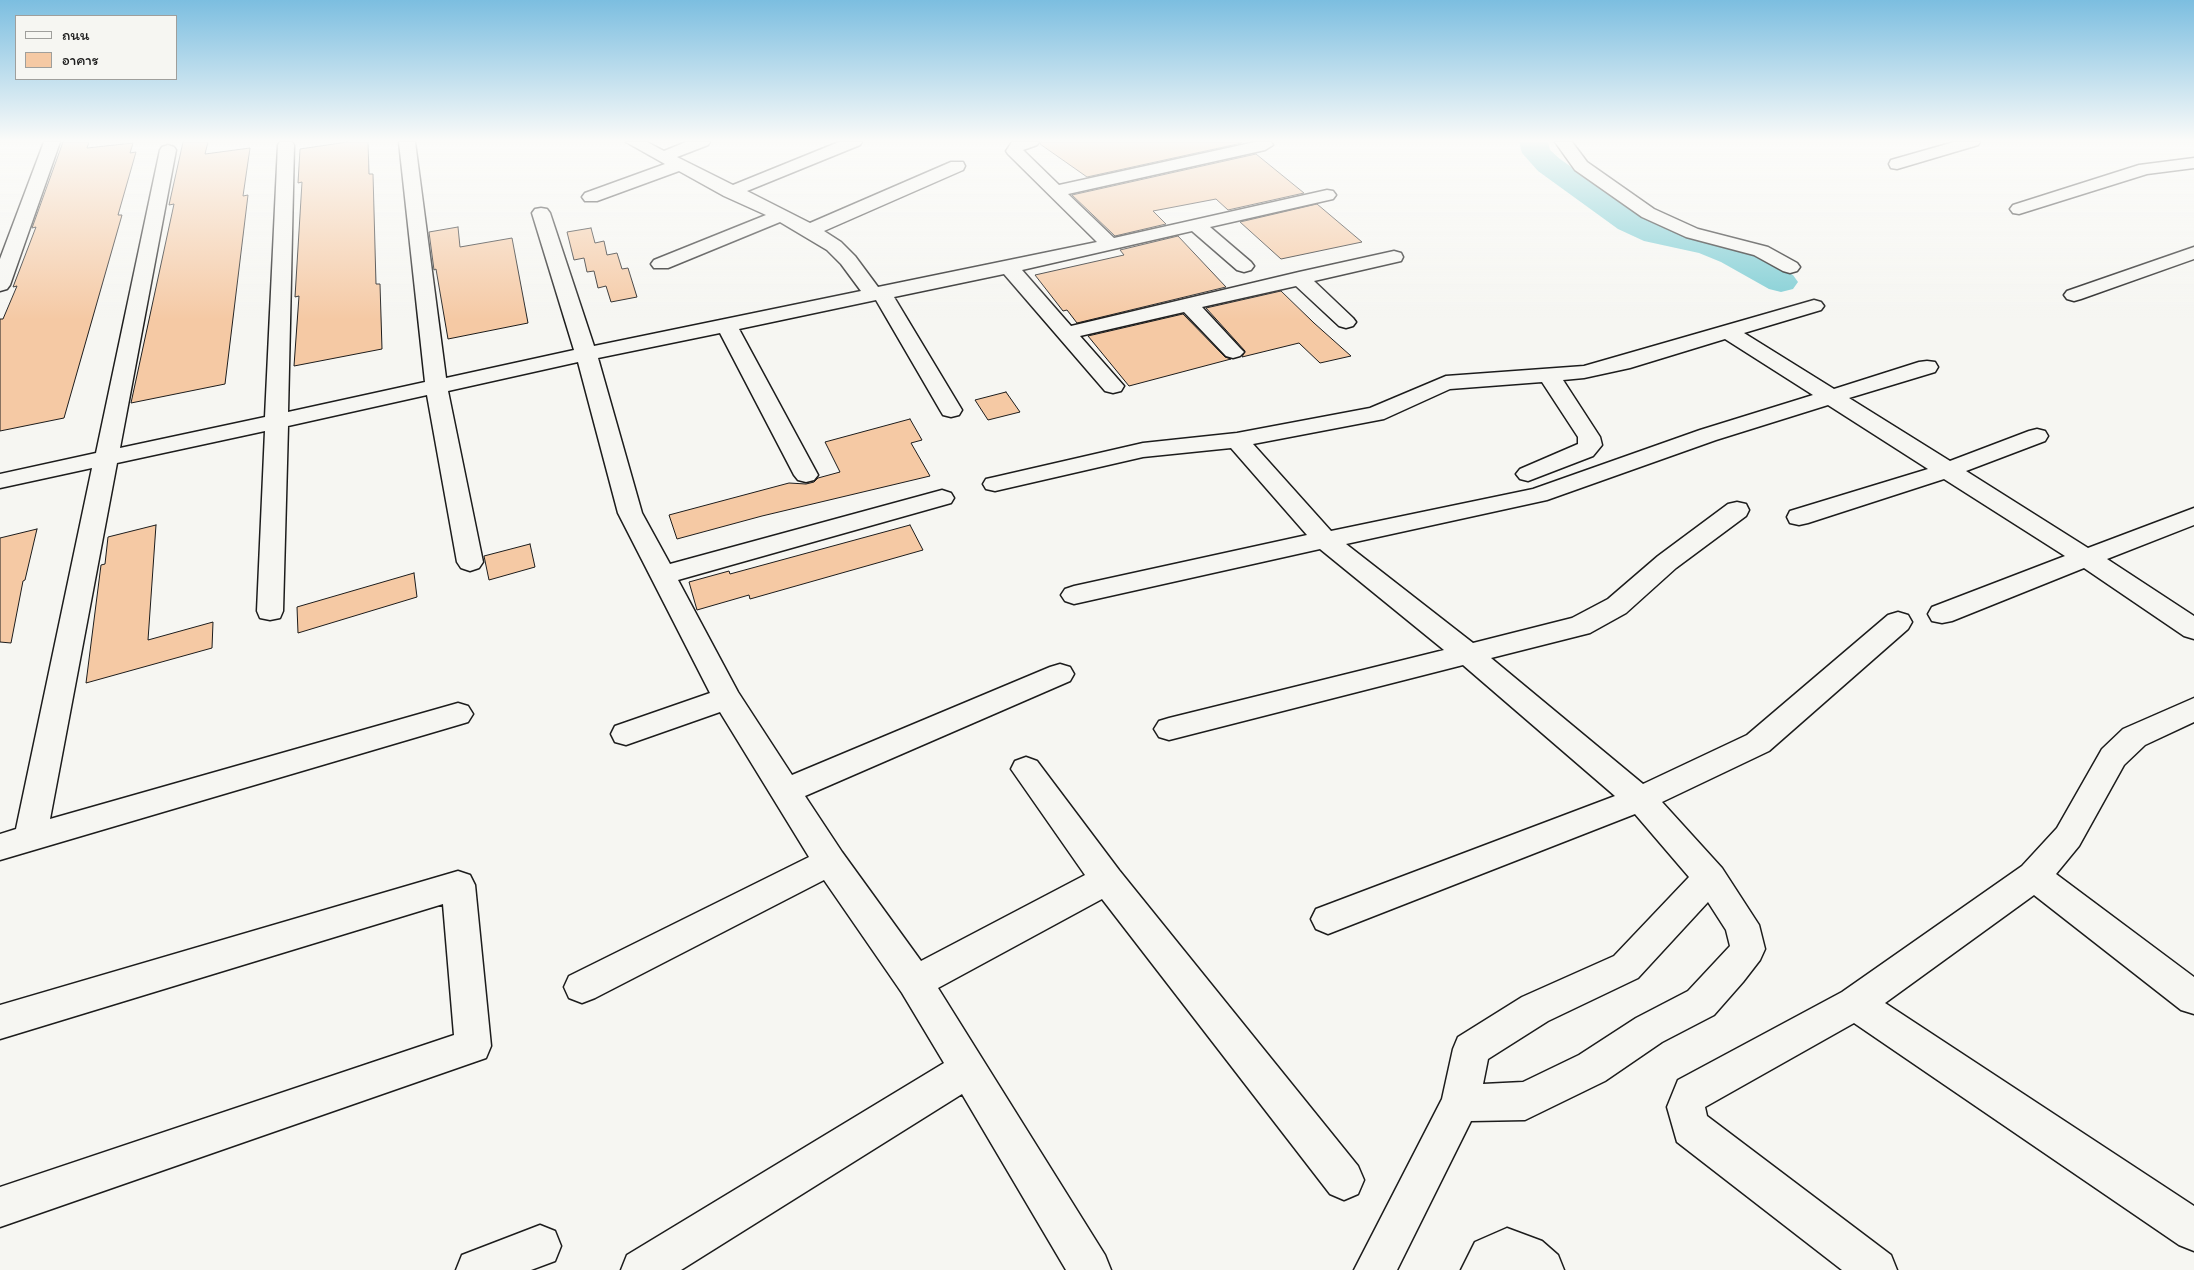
<!DOCTYPE html>
<meta charset="utf-8">
<style>
body{margin:0}
#map{position:relative;width:2194px;height:1270px;overflow:hidden;background:#f6f6f2;font-family:Itim,"Playpen Sans Thai",sans-serif}
canvas{display:block}
.legend{position:absolute;left:15px;top:15px;width:162px;height:65px;box-sizing:border-box;background:#f6f6f2;border:1px solid #9f9f9c;margin:0;padding:6px 9px;list-style:none;font-size:15px;color:#1c1c1c}
.legend li{display:flex;align-items:center;gap:10px;height:25px}
.legend b{width:25px;border:1px solid #9f9f9c}
</style>
<div id="map">
<canvas width="2194" height="1270"></canvas>
<ul class="legend">
<li><b style="height:6px;background:#f6f6f2"></b>ถนน</li>
<li><b style="height:14px;background:#f5c9a4"></b>อาคาร</li>
</ul>
</div>
<script>
const context = document.querySelector('canvas').getContext('2d');
context.lineJoin = 'round';
function poly(rows) {
  const path = new Path2D();
  for (const r of rows) {
    path.moveTo(r[0], r[1]);
    for (let i = 2; i < r.length; i += 2) path.lineTo(r[i], r[i + 1]);
  }
  return path;
}
function fill(path, color) {
  context.fillStyle = color;
  context.fill(path, 'evenodd');
}
function stroke(path, color, width, dash) {
  context.strokeStyle = color;
  context.lineWidth = width;
  context.lineCap = dash ? 'butt' : 'round';
  context.setLineDash(dash || []);
  context.stroke(path);
}
fill(poly([
 [1519,142,1548,142,1550,150,1560,159,1640,215,1665,226,1721,238,1745,248,1793,275,1798,282,1793,289,1781,292,1769,289,1721,262,1699,253,1644,241,1618,229,1538,171,1522,153,1519,142]
]), '#7bccd3');
const building = poly([
 [63,142,89,142,87,148,133,143,130,153,136,152,118,215,122,215,64,418,0,431,0,319,3,319,17,286,13,287,36,227,32,228,63,142],
 [183,142,208,142,205,154,250,148,243,196,248,195,225,384,131,403,174,204,169,205,183,142],
 [347,142,368,142,369,174,373,174,376,284,380,284,382,349,294,366,299,296,295,297,302,182,298,183,300,149,347,142],
 [1041,142,1241,142,1242,143,1087,177,1040,144,1041,142],
 [1256,154,1304,193,1228,210,1216,199,1153,211,1166,224,1115,236,1072,195,1256,154],
 [1317,204,1362,242,1281,259,1240,222,1317,204],
 [458,227,460,247,512,238,528,323,448,339,436,269,434,270,429,232,458,227],
 [591,228,595,243,604,241,607,255,617,253,622,269,628,268,637,297,611,302,606,286,598,288,594,271,587,272,584,258,574,260,567,232,591,228],
 [1178,236,1226,287,1077,323,1067,310,1063,311,1035,275,1124,255,1120,250,1178,236],
 [1281,291,1314,323,1351,356,1320,363,1299,343,1242,357,1245,351,1206,308,1281,291],
 [1183,314,1225,357,1231,359,1129,386,1088,336,1183,314],
 [1006,392,1020,412,988,420,975,400,1006,392],
 [910,419,922,440,911,443,930,476,762,516,677,539,669,515,789,483,806,484,814,482,818,478,840,472,825,442,910,419],
 [156,525,148,640,213,622,212,648,86,683,101,565,105,564,108,537,156,525],
 [910,525,923,550,750,599,749,595,697,610,689,582,729,571,730,574,910,525],
 [37,529,25,580,23,581,11,643,0,642,0,538,37,529],
 [530,544,535,567,489,580,484,556,530,544],
 [414,573,417,597,298,633,297,607,414,573]
]);
fill(building, '#f5c9a4');
stroke(building, '#1c1c1c', 1);
const minor = poly([
 [44,142,60,142,10,285,7,289,0,291,0,259,44,142],
 [280,142,292,142,294,145,288,412,425,382,399,142,415,142,446,378,574,350,532,213,535,209,541,208,547,209,550,213,594,346,861,291,841,264,827,250,780,222,668,268,654,268,651,264,654,260,766,215,724,196,679,171,597,201,585,201,582,197,585,193,665,164,626,142,647,142,664,151,686,142,710,142,708,145,677,157,733,185,839,142,862,142,860,145,747,191,810,223,951,162,963,162,965,166,963,170,824,231,841,242,855,256,878,287,1097,242,1008,154,1006,151,1012,142,1039,142,1037,145,1023,150,1059,185,1255,142,1271,142,1273,145,1265,150,1068,194,1114,238,1327,190,1333,191,1336,195,1333,199,1210,227,1251,262,1254,266,1251,270,1244,272,1237,270,1192,231,1022,270,1071,326,1299,272,1394,251,1401,253,1403,257,1401,261,1314,281,1353,318,1356,322,1353,326,1346,328,1339,326,1296,286,1202,307,1240,348,1244,352,1240,356,1233,358,1226,356,1184,312,1080,336,1124,386,1121,391,1113,393,1105,391,1004,274,894,297,962,410,959,415,951,417,943,415,940,410,876,300,739,329,818,475,814,480,806,482,798,480,794,475,720,333,598,358,642,513,670,564,942,490,951,493,954,498,951,503,678,580,738,692,792,775,1050,667,1060,664,1070,667,1074,674,1070,681,805,796,842,852,921,961,1085,875,1011,769,1015,761,1026,757,1037,761,1119,870,1358,1166,1364,1180,1358,1194,1344,1200,1330,1194,1102,899,938,988,1105,1255,1111,1270,1066,1270,962,1094,681,1270,621,1270,627,1255,944,1063,902,993,824,880,595,998,582,1003,569,998,564,987,569,976,809,857,720,712,626,745,615,742,611,734,615,726,710,693,618,513,578,362,448,391,483,562,479,568,470,571,461,568,457,562,427,395,288,426,283,611,280,618,270,620,260,618,257,611,265,431,117,463,50,819,458,703,468,706,473,714,468,722,458,725,0,860,0,834,16,829,92,468,0,488,0,474,96,453,160,150,162,147,168,145,174,147,176,150,120,448,265,417,278,145,280,142],
 [1555,142,1572,142,1587,162,1654,209,1698,229,1768,247,1797,263,1800,267,1797,271,1790,273,1783,271,1754,255,1686,237,1642,217,1575,170,1555,142],
 [1954,142,1980,142,1978,145,1897,169,1891,168,1889,164,1891,160,1954,142],
 [2194,158,2194,168,2147,174,2019,214,2013,213,2010,209,2013,205,2139,165,2194,158],
 [2194,247,2194,259,2081,299,2074,301,2067,299,2064,295,2067,291,2194,247],
 [1814,300,1821,302,1824,306,1821,310,1744,333,1834,389,1919,362,1927,361,1935,362,1938,367,1935,372,1849,398,1950,461,2029,431,2037,429,2045,431,2048,436,2045,441,1966,471,2088,548,2194,508,2194,525,2107,559,2194,616,2194,639,2184,636,2084,568,1952,621,1942,623,1932,621,1928,614,1932,607,2065,556,1944,479,1808,523,1799,525,1790,523,1787,517,1790,511,1928,469,1828,405,1716,440,1547,500,1346,544,1473,643,1572,618,1608,599,1658,556,1728,504,1737,502,1746,504,1749,510,1746,516,1676,568,1626,613,1590,633,1491,658,1643,784,1747,735,1888,615,1898,612,1908,615,1912,622,1908,629,1769,751,1662,802,1722,868,1759,925,1765,949,1760,960,1743,982,1714,1015,1662,1042,1605,1081,1525,1120,1471,1121,1397,1270,1354,1270,1442,1099,1453,1049,1458,1037,1522,997,1614,956,1689,877,1635,814,1328,934,1316,929,1311,919,1316,909,1615,796,1463,665,1169,740,1159,737,1154,729,1159,721,1169,718,1444,650,1320,549,1074,604,1065,601,1061,595,1065,589,1074,586,1307,535,1231,448,1143,457,995,491,986,489,983,484,986,479,995,477,1143,443,1237,433,1370,408,1446,376,1584,366,1814,300],
 [1725,339,1813,395,1700,430,1533,489,1331,531,1253,444,1384,419,1450,389,1542,382,1578,437,1578,444,1520,469,1516,474,1520,479,1528,481,1593,456,1602,445,1600,437,1563,380,1584,378,1630,368,1725,339],
 [1708,902,1726,930,1730,946,1688,991,1636,1018,1579,1055,1523,1082,1483,1084,1488,1059,1548,1021,1638,978,1708,902],
 [2194,698,2194,722,2145,745,2124,765,2079,846,2056,874,2194,977,2194,1014,2181,1010,2034,895,1885,1003,2194,1206,2194,1251,2179,1245,1854,1023,1705,1107,1707,1116,1891,1255,1897,1270,1842,1270,1677,1142,1667,1107,1678,1080,1842,992,2022,866,2057,828,2102,749,2123,729,2194,698],
 [458,871,470,875,475,885,491,1046,486,1058,0,1227,0,1187,454,1035,443,904,0,1039,0,1005,458,871],
 [540,1225,555,1231,561,1246,555,1261,531,1270,456,1270,462,1255,540,1225],
 [1507,1228,1542,1241,1558,1255,1564,1270,1461,1270,1475,1242,1507,1228]
]);
stroke(minor, '#1c1c1c', 3);
fill(minor, '#f6f6f2');
const sky = context.createLinearGradient(0, 0, 0, 320);
sky.addColorStop(0, '#7cbee0');
sky.addColorStop(0.44, '#fbfbf9');
sky.addColorStop(1, '#fbfbf900');
context.fillStyle = sky;
context.fillRect(0, 0, 2194, 320);
</script>
